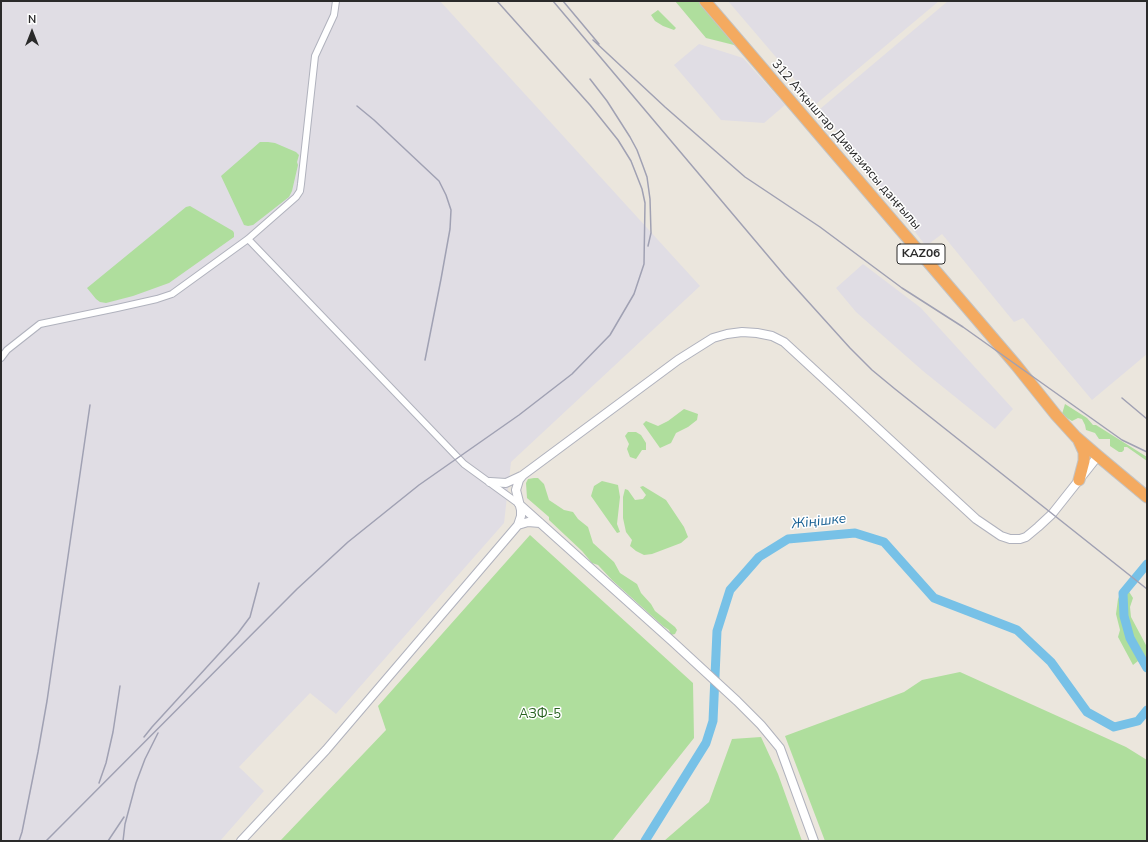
<!DOCTYPE html>
<meta charset="utf-8">
<style>
body{margin:0}
#map{position:relative;width:1148px;height:842px;overflow:hidden;background:#ebe6dd;font-family:"Nunito Sans",sans-serif}
canvas{display:block}
.frame{position:absolute;inset:0;border:2px solid #2a2a2a;pointer-events:none}
.north{position:absolute;left:12px;top:12px;width:40px;height:40px;-webkit-text-stroke:3px #fff;paint-order:stroke;rotate:0deg;font-size:11px;font-weight:700;line-height:16px;text-align:center;color:#2a2a2a}
.north::after{content:'';display:block;margin:auto;width:14px;height:18px;background:#2a2a2a;clip-path:polygon(50% 0,100% 100%,50% 72%,0 100%)}
</style>
<div id="map">
<canvas width="1148" height="842"></canvas>
<div class="frame"></div>
<div class="north">N</div>
</div>
<script>
const context = document.querySelector('canvas').getContext('2d');
context.lineJoin = 'round';
function fill(path, color) {
  context.fillStyle = color;
  context.fill(path, 'evenodd');
}
function poly(rows) {
  const path = new Path2D();
  for (const r of rows) {
    path.moveTo(r[0], r[1]);
    for (let i = 2; i < r.length; i += 2) path.lineTo(r[i], r[i + 1]);
  }
  return path;
}
function stroke(path, color, width, dash) {
  context.strokeStyle = color;
  context.lineWidth = width;
  context.lineCap = dash ? 'butt' : 'round';
  context.setLineDash(dash || []);
  context.stroke(path);
}
function drawText(font, color, halo, rows, align = 'center') {
  context.font = font + ' "Nunito Sans",sans-serif';
  context.lineWidth = 3;
  context.setLineDash([]);
  context.textBaseline = 'middle';
  context.strokeStyle = halo;
  context.fillStyle = color;
  for (const [text, x, y, turn = 0] of rows) {
    context.save();
    context.translate(x, y);
    context.rotate((+turn || 0) * Math.PI / 180);
    context.textAlign = isNaN(turn) ? turn : align;
    if (halo) context.strokeText(text, 0, 0);
    context.fillText(text, 0, 0);
    context.restore();
  }
}
fill(poly([
 [1,1,440,1,700,286,511,462,504,523,336,714,310,693,239,767,264,791,220,841,1,841],
 [728,1,939,1,816,104],
 [948,1,1147,1,1147,354,1092,400,1023,318,1014,322,942,234,926,246,820,109],
 [699,44,743,58,785,105,764,123,721,120,674,65],
 [863,264,921,308,1013,409,995,429,923,371,856,312,836,288]
]), '#e0dde4');
fill(poly([
 [675,1,701,1,738,46,706,38],
 [658,10,676,28,674,30,663,26,655,21,651,15],
 [260,142,268,142,275,143,296,152,299,155,297,162,298,165,292,191,289,197,253,225,248,226,244,225,221,176],
 [190,206,233,231,234,233,234,237,169,283,133,296,106,303,100,302,96,299,87,288,186,207],
 [1065,404,1087,418,1093,425,1096,425,1147,457,1147,461,1127,447,1124,447,1124,450,1122,452,1119,452,1110,446,1110,439,1099,439,1095,433,1086,430,1085,425,1082,419,1078,418,1072,421,1067,418,1062,414],
 [684,409,698,414,697,420,688,427,676,433,671,443,660,448,643,424,646,421,658,426,668,421],
 [628,432,636,432,641,435,646,443,646,450,642,450,636,459,630,457,627,449,629,444,625,436],
 [534,478,538,478,544,484,549,500,564,510,573,512,578,519,588,527,593,543,614,562,620,573,637,584,641,593,651,604,655,611,675,627,677,630,675,634,671,635,669,630,663,626,612,580,598,565,592,563,582,551,549,520,549,517,527,498,526,483,528,479],
 [602,481,618,485,620,497,617,524,620,532,617,533,591,496,594,486],
 [643,486,666,500,684,527,688,537,681,543,652,554,644,555,636,551,630,546,632,540,626,532,623,518,623,497,625,489,628,490,635,500,643,499,646,495,640,487],
 [530,535,693,683,694,738,612,841,280,841,386,730,378,706],
 [1128,590,1133,598,1130,607,1131,617,1147,647,1147,671,1138,661,1133,665,1118,637,1120,630,1116,614,1118,599,1122,591],
 [960,672,1126,747,1147,760,1147,841,825,841,785,736,904,692,922,680],
 [761,737,778,774,802,841,664,841,709,802,732,739]
]), '#afde9d');
stroke(poly([
 [1147,564,1123,593,1124,616,1130,638,1147,668],
 [645,841,706,743,713,721,717,631,730,590,759,557,788,539,855,533,884,542,934,598,1017,630,1051,662,1087,712,1114,727,1138,721,1147,710]
]), '#77c1e7', 9);
const street = poly([
 [248,239,464,464,519,504],
 [1,358,7,350,40,324,117,308,157,299,172,294,248,239,296,197,300,191,301,184,315,56,334,15,336,1]
]);
const secondary = poly([
 [490,482,506,483,521,476],
 [519,504,673,642,737,701,761,725,780,748,814,841],
 [518,525,528,522,540,523],
 [241,841,326,750,518,525,521,516,521,510,516,490,519,480,523,475,678,360,713,338,727,334,742,332,757,333,772,336,784,342,976,519,1001,536,1010,539,1020,539,1026,537,1038,527,1052,514,1098,456]
]);
const highway = poly([
 [705,1,1016,365,1056,415,1076,437,1098,456,1147,497],
 [1079,441,1084,452,1084,461,1079,480]
]);
stroke(street, '#b0b2bd', 8);
stroke(secondary, '#b0b2bd', 10);
stroke(highway, '#c3c3c3', 13);
stroke(street, '#fff', 6);
stroke(secondary, '#fff', 8);
stroke(highway, '#f4aa60', 11);
stroke(poly([
 [553,1,785,276,850,348,872,370,895,389,1147,589],
 [563,1,599,44],
 [593,40,665,107,745,177,820,227,902,288,963,327,1122,440,1147,452],
 [590,79,607,101,630,137,637,150,643,166,647,177,650,199,651,233,648,246],
 [357,106,374,120,439,181,446,195,451,210,450,229,441,279,425,360],
 [1122,398,1147,419],
 [144,737,152,727,238,633,250,617,259,583],
 [99,783,106,763,113,732,120,686],
 [19,841,22,832,38,752,47,701,90,405],
 [46,841,297,589,348,542,419,485,519,415,572,374,610,335,634,294,644,264,645,203,642,189,631,161,618,140,590,105,497,1],
 [108,841,124,817],
 [123,841,125,824,136,783,145,759,158,733]
]), '#a0a1b3', 1.5);
for (const [x, y, w] of [
 [921,254,48]
]) {
  const box = new Path2D();
  box.roundRect(x - w / 2, y - 10, w, 20, 3);
  context.fillStyle = '#fff';
  context.fill(box);
  stroke(box, '#2a2a2a', 1);
}
drawText('bold 12px', '#2a2a2a', null, [
 ["KАZ06",921,254]
]);
drawText('13px', '#2a2a2a', '#fff', [
 ["312 Атқыштар Дивизиясы даңғылы",846,145,49]
]);
drawText('13px', '#28621f', '#fff', [
 ["АЗФ-5",540,715]
]);
drawText('italic 14px', '#165f92', '#fff', [
 ["Жіңішке",819,522,-6]
]);
</script>
